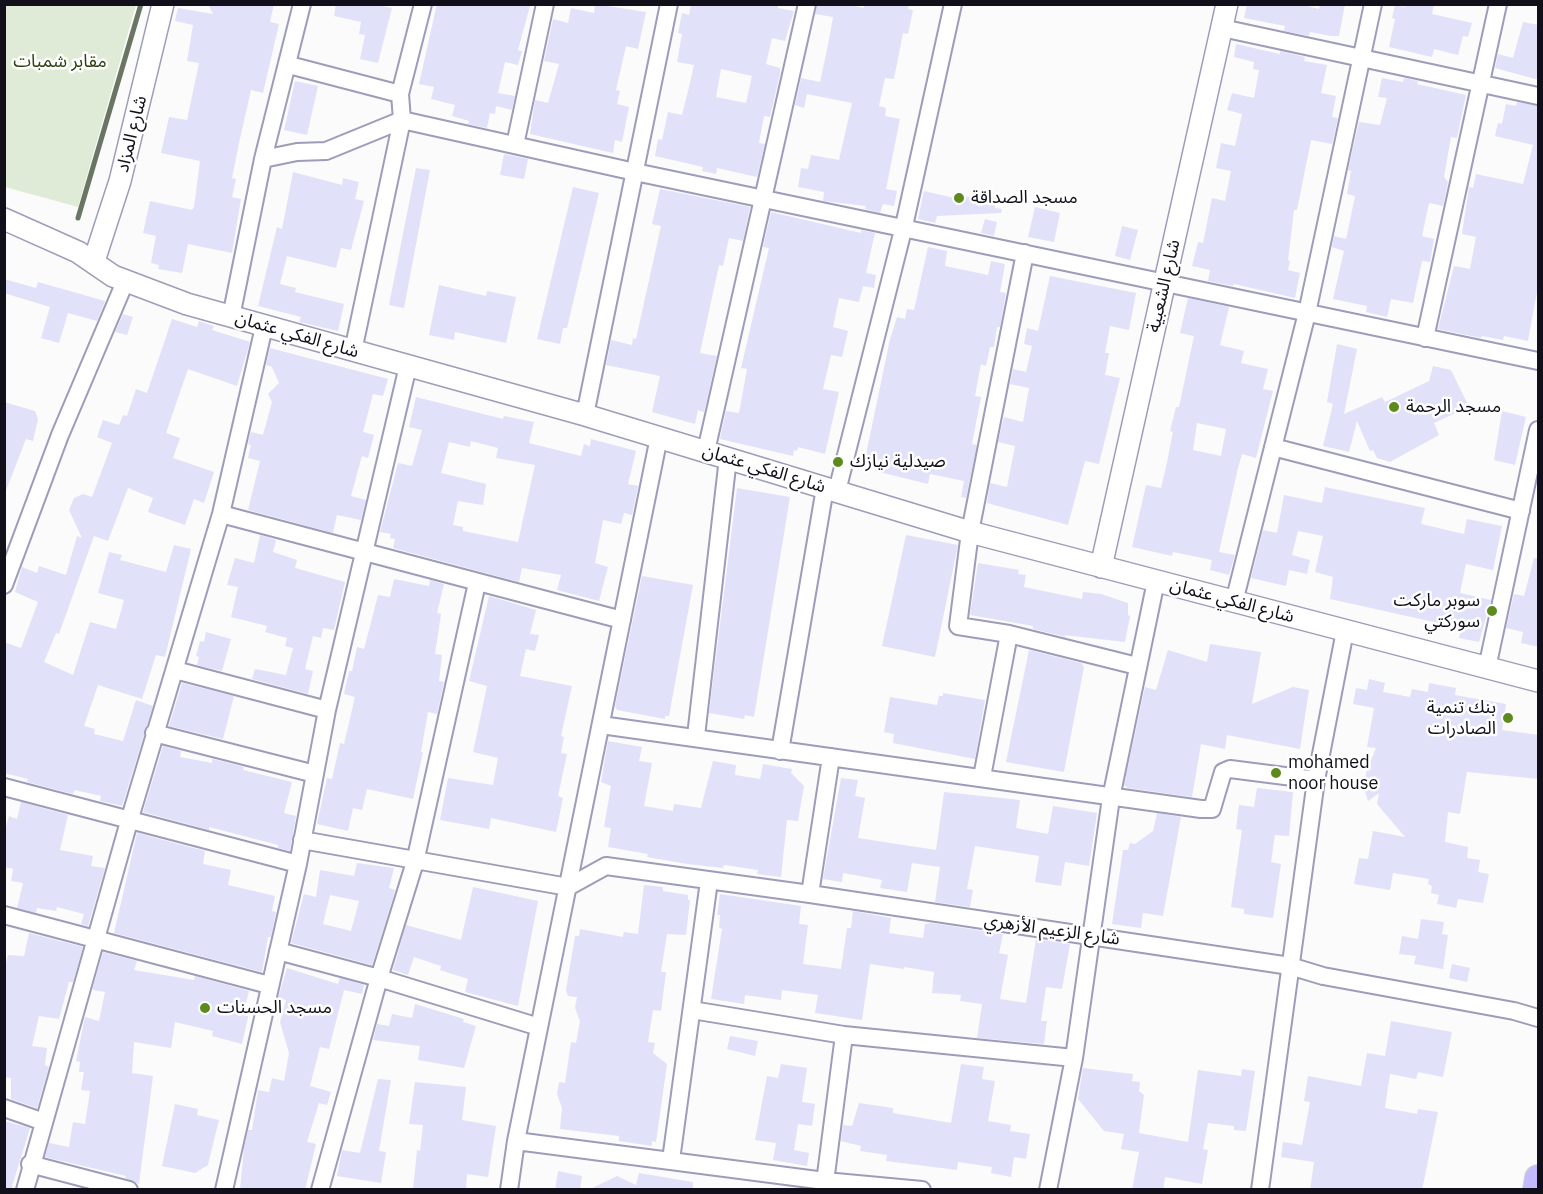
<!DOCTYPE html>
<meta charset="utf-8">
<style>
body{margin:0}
#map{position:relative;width:1543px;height:1194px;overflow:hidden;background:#fbfbfb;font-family:"IBM Plex Sans",sans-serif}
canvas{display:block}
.frame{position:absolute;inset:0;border:6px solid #100f1a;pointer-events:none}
</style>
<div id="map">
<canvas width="1543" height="1194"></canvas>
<div class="frame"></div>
</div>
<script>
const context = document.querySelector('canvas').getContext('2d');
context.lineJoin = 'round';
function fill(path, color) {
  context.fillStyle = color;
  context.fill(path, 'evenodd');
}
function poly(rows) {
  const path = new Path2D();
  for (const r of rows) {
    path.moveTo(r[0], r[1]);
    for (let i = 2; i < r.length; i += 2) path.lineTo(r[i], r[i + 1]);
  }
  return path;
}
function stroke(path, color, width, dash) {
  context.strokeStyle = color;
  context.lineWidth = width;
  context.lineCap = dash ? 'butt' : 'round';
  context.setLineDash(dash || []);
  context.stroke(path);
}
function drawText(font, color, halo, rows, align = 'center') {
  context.font = font + ' "IBM Plex Sans","Noto Sans Arabic",sans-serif';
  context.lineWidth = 5;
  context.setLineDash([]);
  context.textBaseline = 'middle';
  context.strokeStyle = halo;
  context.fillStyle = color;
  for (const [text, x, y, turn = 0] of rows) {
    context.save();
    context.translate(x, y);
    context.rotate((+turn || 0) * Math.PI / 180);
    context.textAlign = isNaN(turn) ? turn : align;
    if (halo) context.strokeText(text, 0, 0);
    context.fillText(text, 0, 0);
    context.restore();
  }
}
fill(poly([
 [4,5,136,5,78,207,5,187]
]), '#dfebd6');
stroke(poly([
 [78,218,141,4]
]), '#6a7663', 5);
fill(poly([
 [208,4,274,4,270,22,279,24,263,93,251,90,239,143,232,178,236,179,232,197,241,199,232,253,188,244,182,273,158,269,159,265,151,263,156,236,143,233,150,201,192,210,194,207,200,161,161,153,169,117,187,120,199,63,187,61,193,25,175,21,178,8,213,14],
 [336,4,372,4,392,8,378,63,360,59,365,35,359,34,361,22,334,16],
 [437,4,530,6,518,50,522,51,518,65,505,62,498,93,515,96,512,110,496,106,495,114,490,113,487,128,468,124,469,121,452,116,455,105,431,99,434,87,419,84],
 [595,4,646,12,638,49,626,46,616,90,620,91,617,104,629,107,622,142,615,140,613,153,530,134,535,100,548,103,559,64,544,61,553,19,568,23,571,8,594,13],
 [691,4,779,4,778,8,794,11,785,41,772,38,766,64,780,68,780,74,770,117,764,116,759,143,765,144,757,177,717,168,716,174,702,171,703,167,655,156,658,139,662,140,668,112,682,115,688,91,694,65,677,62,682,34,678,33,682,13,689,15],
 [721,69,752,76,746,103,716,97],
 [817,4,844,4,864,8,864,4,909,4,908,9,913,10,908,34,903,33,894,79,885,78,879,106,886,108,885,116,900,119,886,189,897,191,894,206,883,204,880,213,865,209,866,206,823,201,824,192,798,187,801,168,808,169,811,155,839,160,852,103,807,94,804,108,795,105,801,78,820,82,828,45,833,17,815,14],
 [1247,4,1299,4,1319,9,1320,4,1345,4,1339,36,1331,36,1310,32,1309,36,1284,31,1285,26,1244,18],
 [1406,4,1434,4,1432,14,1472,23,1468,37,1463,36,1458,55,1434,49,1432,57,1389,47,1395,19,1392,18,1395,5,1405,7],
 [1523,22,1539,25,1539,80,1495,68,1498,54,1513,58],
 [1236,44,1280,54,1280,51,1305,57,1304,61,1327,65,1321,93,1336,96,1332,117,1338,118,1332,144,1311,140,1297,210,1294,210,1288,260,1290,261,1288,270,1300,273,1295,298,1234,284,1233,286,1208,281,1210,270,1192,266,1198,242,1203,243,1212,198,1225,201,1231,171,1216,168,1221,143,1235,146,1242,114,1227,110,1232,93,1254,98,1259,70,1253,69,1254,62,1234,57],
 [1382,78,1403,82,1404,78,1418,81,1417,84,1466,95,1457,138,1451,137,1444,177,1448,182,1443,206,1429,203,1422,236,1434,239,1430,262,1422,261,1413,303,1391,299,1387,317,1366,312,1367,306,1333,299,1344,251,1332,247,1334,236,1346,239,1348,230,1355,196,1347,194,1351,171,1348,170,1359,122,1380,125,1387,98,1378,97],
 [295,81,318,86,307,135,284,130],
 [1517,102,1539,106,1539,281,1528,341,1504,336,1503,340,1482,336,1481,338,1438,329,1454,266,1470,269,1476,237,1462,234,1469,187,1473,188,1476,174,1523,184,1533,145,1495,136,1498,123,1502,124,1506,104,1516,106],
 [504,154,528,159,524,179,500,175],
 [416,168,430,170,404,308,389,305],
 [293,172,342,185,343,178,359,182,355,199,364,201,351,250,341,248,336,268,287,256,280,284,296,288,295,292,344,304,338,331,299,322,301,317,258,306,277,227,282,229],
 [573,187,599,193,567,328,563,328,560,344,537,339],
 [660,189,750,207,743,241,729,238,723,266,719,265,700,353,717,356,704,412,698,410,695,424,652,412,660,376,606,365,611,340,632,345,633,338,636,339,661,226,652,224],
 [924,191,963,200,963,197,994,196,995,208,1002,209,1001,213,937,216,935,223,918,219],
 [1035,207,1060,213,1054,242,1028,237],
 [771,212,861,233,861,230,875,233,866,273,876,275,874,288,863,286,859,302,839,298,833,327,848,331,842,357,831,355,823,389,839,392,825,454,798,447,797,451,794,450,793,456,720,439,726,411,739,413,747,369,741,368,769,248,763,247],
 [985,219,997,222,994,236,981,233],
 [1122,226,1138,230,1130,260,1115,256],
 [928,247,947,251,945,266,988,275,991,261,1005,264,1000,292,1006,293,1000,327,997,327,994,347,990,347,986,366,981,364,975,396,981,397,972,444,977,445,966,498,961,497,964,481,930,474,928,484,875,471,876,467,864,464,890,339,897,317,905,319,907,309,914,310],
 [1050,276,1136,293,1129,330,1110,326,1105,353,1109,353,1105,375,1120,378,1099,464,1085,461,1068,525,987,503,990,483,1007,487,1015,446,998,442,1004,417,1023,422,1029,388,1010,384,1013,369,1026,372,1032,346,1024,344,1027,328,1038,331],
 [4,279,36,288,38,282,105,301,97,321,68,313,59,343,41,338,50,307,4,293],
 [439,285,486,296,487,291,516,297,506,343,455,332,454,340,429,335],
 [1188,298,1229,307,1220,345,1244,351,1241,363,1268,369,1263,389,1273,391,1256,458,1242,454,1238,468,1219,552,1235,555,1229,575,1210,570,1212,560,1173,552,1172,556,1132,547,1146,485,1161,488,1166,467,1173,432,1170,431,1176,407,1179,407,1194,336,1180,333],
 [1197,423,1226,429,1221,456,1193,450],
 [123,314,133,317,127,335,115,332],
 [172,319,197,327,199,321,214,326,212,330,250,342,237,386,188,369,166,433,180,438,173,458,214,472,204,503,194,499,185,525,148,512,153,498,128,488,108,541,94,536,59,634,56,633,44,662,73,675,90,622,116,629,124,600,98,593,109,552,122,555,120,560,166,572,174,545,191,549,165,657,156,655,142,699,98,685,84,726,95,729,94,734,123,741,136,700,153,706,122,806,100,801,101,796,75,790,73,794,27,782,28,779,4,773,4,642,21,648,38,602,15,592,22,567,37,573,39,566,66,575,77,536,82,538,69,510,74,498,83,494,92,497,112,443,97,437,103,420,119,425,123,415,127,416,136,389,147,393],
 [1337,344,1357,349,1344,414,1382,397,1385,402,1429,381,1433,366,1451,370,1469,407,1434,423,1439,435,1390,462,1377,458,1373,450,1370,451,1357,421,1349,452,1323,446,1333,404,1327,402],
 [270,348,388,379,383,396,373,394,363,432,374,435,368,458,362,456,351,496,366,500,361,520,337,515,333,533,248,510,260,461,248,458,251,445,248,444,251,432,263,435,272,402,268,394,279,383,272,367,266,365],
 [416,397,503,419,504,416,534,422,529,443,581,456,584,444,590,446,591,439,636,451,628,484,638,486,632,515,624,513,621,524,603,520,595,563,608,567,599,601,557,590,561,575,522,568,519,582,393,548,395,539,390,538,391,534,380,532,398,463,412,466,422,430,409,427],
 [471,441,498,448,496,458,535,465,518,542,463,531,463,527,453,525,458,501,483,505,486,484,441,473,449,442,470,447],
 [4,402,35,411,38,419,33,441,26,439,5,493],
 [1502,411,1526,417,1515,465,1494,460],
 [1325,487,1425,508,1421,524,1464,534,1467,519,1502,526,1493,570,1466,564,1460,593,1491,600,1479,642,1459,638,1461,629,1452,626,1330,599,1333,577,1315,572,1323,536,1298,531,1292,555,1310,560,1307,574,1289,570,1286,586,1251,578,1263,530,1277,533,1284,495,1322,503],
 [737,488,790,497,754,717,745,715,744,719,709,713],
 [260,535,276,540,273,552,297,560,295,568,345,582,334,630,323,628,321,638,313,636,305,669,313,671,308,694,252,679,255,669,286,675,293,648,285,646,287,638,265,632,267,626,231,617,238,587,227,585,235,558,254,563],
 [906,535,958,545,935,657,882,646],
 [1534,558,1539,558,1539,647,1521,643,1523,632,1506,628,1514,594,1524,596],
 [978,563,1019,570,1018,574,1026,575,1024,587,1082,599,1083,592,1101,594,1128,603,1128,615,1130,616,1125,642,1064,635,1066,637,1033,629,1033,626,970,615],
 [642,576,693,585,669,716,665,716,665,719,617,710,615,706],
 [394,579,429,586,430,580,444,584,437,613,441,614,435,654,442,655,439,681,444,682,437,714,428,712,421,752,423,752,413,799,367,789,362,810,353,808,348,831,317,824,327,778,332,779,340,743,344,744,355,697,344,694,349,671,352,671,357,647,364,649,378,595,390,597],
 [489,596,536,610,530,634,539,635,535,651,526,649,520,676,572,686,561,736,564,737,561,753,567,754,558,796,563,798,556,832,491,818,489,829,440,820,448,778,493,785,498,758,473,752,487,686,469,681],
 [206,632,231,639,222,671,197,665,199,657,196,656,200,641,204,642],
 [1210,644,1261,652,1252,704,1293,687,1309,690,1300,749,1227,735,1225,749,1201,744,1192,797,1128,788,1124,785,1145,687,1156,690,1168,650,1207,662],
 [1029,650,1081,663,1084,667,1064,772,1006,762],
 [1369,679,1385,683,1383,692,1410,697,1412,689,1428,692,1429,683,1456,688,1455,695,1506,704,1502,730,1539,735,1539,779,1467,772,1460,814,1448,812,1445,842,1468,847,1467,858,1480,860,1478,872,1489,874,1483,903,1458,899,1456,908,1437,904,1439,895,1431,893,1432,886,1428,884,1429,879,1393,873,1390,890,1354,884,1359,858,1368,859,1373,831,1405,837,1377,804,1379,793,1368,801,1365,791,1366,773,1376,748,1367,747,1374,708,1353,704,1356,688,1367,690],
 [182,683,234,696,223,739,169,726],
 [943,693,985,700,975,759,893,743,894,734,884,732,890,697,937,705,939,696,943,696],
 [608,741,642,747,639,761,652,763,644,806,673,811,674,804,701,808,713,761,736,765,735,775,760,779,763,764,792,769,791,773,804,786,798,821,787,820,781,877,757,874,758,870,724,865,723,868,687,864,647,857,648,854,608,847,611,828,604,827,611,786,601,782],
 [163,746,181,751,180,757,212,763,212,759,221,761,244,767,243,770,292,782,284,813,296,816,290,851,278,848,278,845,209,827,209,830,143,812],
 [841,778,858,780,855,796,865,798,858,838,936,850,944,792,1020,800,1016,828,1048,834,1053,806,1097,813,1089,866,1065,862,1061,886,1035,882,1039,856,975,846,967,889,973,890,970,907,935,902,940,867,912,863,907,892,880,888,882,880,843,873,842,882,823,879],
 [1257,788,1293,792,1289,836,1275,835,1271,862,1281,864,1273,918,1244,914,1244,909,1231,907,1242,830,1236,829,1239,805,1254,807],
 [21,802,68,815,60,850,93,856,91,866,105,868,88,926,81,924,84,914,57,907,56,911,37,908,36,913,17,908,23,883,11,881,13,869,4,867,4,833,9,816,17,819],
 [1157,813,1181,817,1163,916,1143,913,1141,928,1112,924,1123,850,1128,850,1130,843,1135,844,1153,831],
 [137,833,205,851,203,864,231,870,228,885,275,896,272,911,276,912,271,937,268,937,262,972,114,933],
 [357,863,394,868,389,888,395,890,393,898,372,965,291,943,304,894,316,897,320,870,354,876],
 [330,895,359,901,351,931,323,924],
 [644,885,663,887,663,891,688,895,688,900,690,900,686,935,667,934,661,972,666,972,661,1011,653,1010,648,1042,655,1043,653,1053,667,1064,656,1142,652,1141,652,1146,619,1141,619,1136,560,1129,562,1108,557,1094,559,1082,565,1083,571,1042,576,1043,580,1021,575,1008,577,997,568,996,566,990,575,936,579,936,580,929,623,937,624,932,638,934],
 [473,887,538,901,518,1006,465,992,468,979,440,970,441,966,414,957,408,975,393,970,406,925,461,940],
 [720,894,801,906,799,924,808,925,803,964,841,969,847,928,851,928,853,911,891,918,889,933,923,938,925,924,931,923,1003,934,999,953,1008,955,1000,999,1026,1003,1036,939,1070,944,1062,989,1046,987,1041,1021,1047,1021,1044,1044,977,1038,982,1004,960,1001,961,995,932,993,934,972,904,967,904,969,870,964,862,1020,815,1013,818,995,782,990,781,1000,745,995,744,1004,711,999,722,929,719,928,720,915,717,915],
 [1421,919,1444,922,1442,934,1448,935,1443,969,1414,964,1416,956,1399,954,1402,936,1418,939],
 [29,933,83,947,73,982,69,982,59,1019,39,1016,32,1046,47,1048,45,1065,49,1067,37,1108,11,1099,11,1078,4,1077,4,970,8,955,24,956],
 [103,952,137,961,134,970,194,980,195,976,249,991,245,1007,250,1009,242,1044,212,1036,213,1031,175,1022,171,1048,134,1042,132,1073,153,1076,139,1184,125,1178,126,1176,45,1157,49,1143,69,1147,73,1122,85,1124,90,1091,81,1090,84,1072,79,1072,80,1062,76,1061,85,1017,99,1021,105,992,93,990,93,987],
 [1452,964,1470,968,1467,982,1449,978],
 [287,968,338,984,340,978,364,985,362,994,344,990,329,1049,320,1047,310,1086,331,1092,327,1105,319,1103,307,1142,316,1144,305,1190,240,1190,244,1148,248,1130,252,1130,258,1090,269,1092,272,1078,284,1081,289,1053,280,1022,286,1000,278,998],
 [415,1004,464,1019,463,1022,476,1026,464,1068,418,1060,420,1046,373,1040,377,1024,389,1026,392,1014,412,1018],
 [1391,1021,1452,1032,1443,1077,1418,1072,1416,1079,1390,1074,1385,1108,1417,1114,1418,1109,1438,1112,1422,1190,1310,1190,1314,1162,1281,1157,1283,1142,1302,1145,1310,1102,1304,1101,1308,1076,1361,1086,1367,1053,1385,1056],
 [730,1036,758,1041,755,1056,727,1049],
 [781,1064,807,1068,802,1102,815,1104,812,1126,798,1124,794,1150,809,1153,807,1166,773,1160,776,1143,755,1140,767,1076,778,1078],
 [961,1064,984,1067,982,1079,995,1081,988,1121,1011,1125,1010,1131,1030,1134,1026,1159,1014,1157,1011,1177,991,1173,992,1167,958,1162,957,1170,886,1161,887,1155,860,1151,861,1146,841,1141,843,1125,852,1126,859,1103,893,1108,893,1113,951,1123],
 [1083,1068,1133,1074,1132,1081,1140,1082,1139,1091,1144,1095,1139,1133,1188,1142,1198,1070,1241,1076,1242,1069,1255,1071,1246,1131,1234,1130,1234,1126,1208,1123,1203,1149,1208,1150,1202,1184,1165,1177,1163,1190,1132,1190,1139,1152,1121,1149,1124,1134,1104,1131,1078,1099],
 [378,1079,391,1080,379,1151,386,1152,381,1183,337,1176,342,1150,360,1153],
 [415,1082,466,1087,462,1120,496,1126,488,1177,467,1174,466,1190,413,1190,417,1150,420,1151,423,1125,409,1124],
 [175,1104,198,1109,197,1115,219,1120,208,1165,195,1173,162,1166],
 [4,1121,30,1128,11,1190,4,1190],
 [558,1171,582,1176,580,1190,555,1190],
 [639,1173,693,1182,693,1190,588,1190,617,1176,636,1185]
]), '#e1e1fa');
const minor = poly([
 [1222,28,1538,96],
 [289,65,400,94],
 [515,145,545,4],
 [263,159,297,152,326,151,402,120,635,172,1538,361],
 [1025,253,970,532,958,626,1009,634,1137,666],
 [231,317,263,159,302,4],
 [1425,338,1498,4],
 [353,351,402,120,400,94,423,4],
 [585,415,669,4],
 [1273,447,1521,511],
 [706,451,807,4],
 [837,491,904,226,953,4],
 [221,514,622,620],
 [4,585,60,435,125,282],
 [1234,602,1307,313,1373,4],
 [1487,668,1538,430],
 [175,670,327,710],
 [601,725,1201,809,1212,809,1223,772,1230,769,1316,780],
 [154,733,315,774],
 [696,736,728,458],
 [780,751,825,488],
 [982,777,1009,634],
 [4,787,298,864],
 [302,840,568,887,606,866,810,894,1290,966,1323,976,1514,1011,1538,1018],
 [810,894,831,757],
 [4,915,269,985],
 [278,951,379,978,539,1027],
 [692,1010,844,1035,1074,1058],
 [4,1108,44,1122],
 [516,1141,825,1181,922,1190],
 [671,1160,709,881],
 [30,1164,129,1190],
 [25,1190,130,818,221,514,264,327],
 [224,1190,298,864,327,710,408,366],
 [320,1190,379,978,415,862,477,583],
 [509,1190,516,1141,659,437],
 [824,1190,844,1035],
 [1048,1190,1074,1058,1111,798,1156,581],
 [1260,1190,1316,780,1345,631]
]);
const tertiary = poly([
 [4,219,78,252,113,276,187,304,585,415,970,532,1538,681],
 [94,261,120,181,163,4],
 [1101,567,1227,4]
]);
const primary = poly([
 [1536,1190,1538,1178]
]);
stroke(minor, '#9d9cba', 20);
stroke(tertiary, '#9d9cba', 24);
stroke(primary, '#d4d4d6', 28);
stroke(minor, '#fff', 16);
stroke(tertiary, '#fff', 21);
stroke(primary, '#c2bbfe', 26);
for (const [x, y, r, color] of [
 [959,198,6,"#5c8a1d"],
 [1394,407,6,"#5c8a1d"],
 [838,462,6,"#5c8a1d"],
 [1492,611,6,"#5c8a1d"],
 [1508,718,6,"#5c8a1d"],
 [1276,773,6,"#5c8a1d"],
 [205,1008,6,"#5c8a1d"]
]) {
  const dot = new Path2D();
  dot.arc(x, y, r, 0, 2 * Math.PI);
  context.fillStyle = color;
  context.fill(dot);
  stroke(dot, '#fff', 2);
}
drawText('18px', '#2c4210', '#fff', [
 ["مقابر شمبات",60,62]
]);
drawText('18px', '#100f1a', '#fff', [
 ["شارع المزاد",132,134,-76],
 ["شارع الشعبية",1164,286,-77],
 ["شارع الفكي عثمان",297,335,16],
 ["شارع الفكي عثمان",764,469,17],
 ["شارع الفكي عثمان",1232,601,15],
 ["شارع الزعيم الأزهري",1052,930,8]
]);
drawText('18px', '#100f1a', '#fff', [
 ["مسجد الصداقة",971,198],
 ["مسجد الرحمة",1406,407],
 ["صيدلية نيازك",850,462],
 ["سوبر ماركت",1480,601,"right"],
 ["سوركتي",1480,622,"right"],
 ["بنك تنمية",1496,708,"right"],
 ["الصادرات",1496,729,"right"],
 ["mohamed",1288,763],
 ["noor house",1288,784],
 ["مسجد الحسنات",217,1008]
], 'left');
</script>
